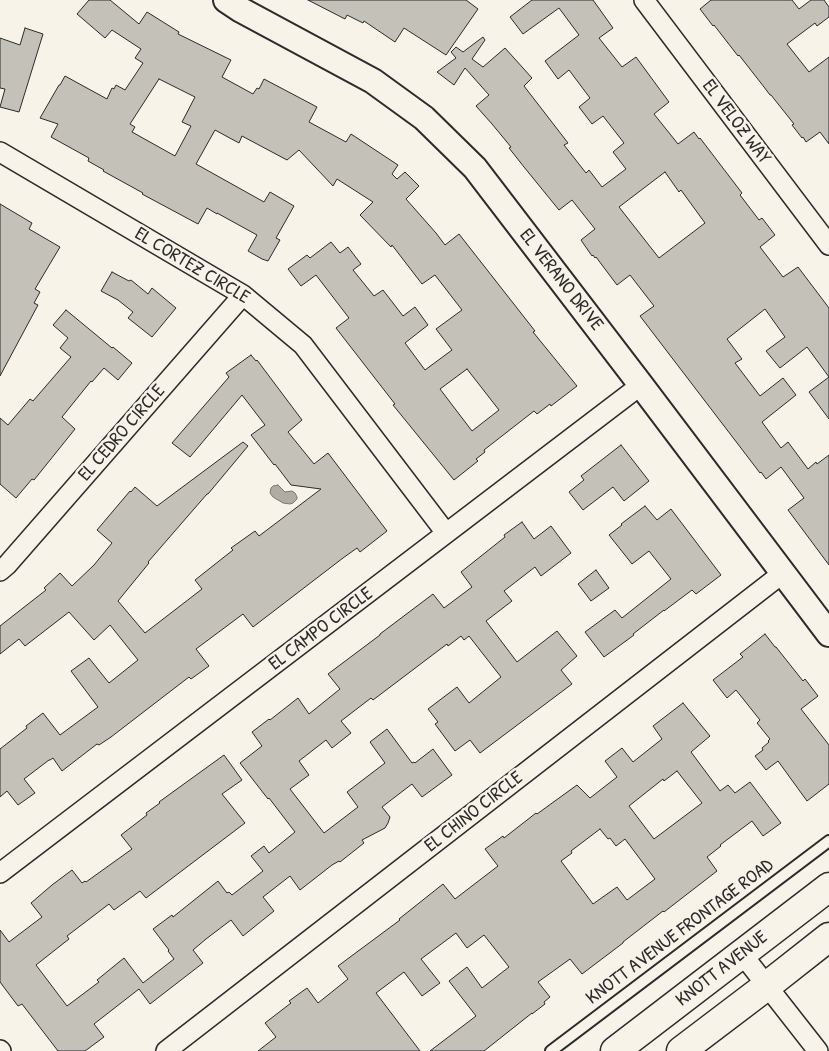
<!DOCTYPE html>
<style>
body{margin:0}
canvas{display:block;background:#f7f3e8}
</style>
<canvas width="829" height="1051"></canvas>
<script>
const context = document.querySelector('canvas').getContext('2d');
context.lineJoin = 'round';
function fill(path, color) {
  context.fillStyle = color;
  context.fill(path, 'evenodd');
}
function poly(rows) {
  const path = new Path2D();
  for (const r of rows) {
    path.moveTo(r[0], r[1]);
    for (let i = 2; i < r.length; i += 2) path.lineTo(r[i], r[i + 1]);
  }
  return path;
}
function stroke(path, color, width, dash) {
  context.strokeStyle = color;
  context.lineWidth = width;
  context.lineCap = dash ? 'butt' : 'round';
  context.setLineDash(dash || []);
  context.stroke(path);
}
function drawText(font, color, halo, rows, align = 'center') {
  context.font = font + ' "Patrick Hand",sans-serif';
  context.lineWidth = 5;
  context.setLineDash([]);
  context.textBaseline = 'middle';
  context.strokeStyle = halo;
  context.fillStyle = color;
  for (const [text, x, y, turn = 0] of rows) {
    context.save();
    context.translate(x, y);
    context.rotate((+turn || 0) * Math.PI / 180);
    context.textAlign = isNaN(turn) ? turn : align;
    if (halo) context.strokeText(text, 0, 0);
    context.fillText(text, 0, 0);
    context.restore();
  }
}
const water = poly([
 [278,485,285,492,292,491,295,493,297,497,297,499,293,503,290,504,283,503,273,497,270,493,271,488,273,486,278,485]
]);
fill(water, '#afaca4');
stroke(water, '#7a7874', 1);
const building = poly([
 [89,0,110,0,139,24,147,12,179,32,178,34,231,60,222,77,253,94,257,88,259,89,264,79,317,107,309,122,346,142,351,134,398,165,392,174,397,179,405,172,419,186,406,199,436,233,445,245,459,234,535,331,533,332,577,386,551,406,550,404,537,414,534,411,484,450,485,452,476,459,478,461,454,480,393,405,395,404,336,328,349,318,316,275,301,286,288,269,307,255,310,258,331,242,340,253,348,247,361,264,353,270,374,296,383,290,403,316,415,307,428,325,405,343,425,370,452,350,436,329,462,310,435,275,422,284,392,245,391,247,360,215,373,202,337,179,333,186,299,150,287,160,242,136,239,143,215,130,196,164,264,202,270,192,294,206,276,238,280,240,268,261,262,259,248,251,257,235,217,213,217,214,207,208,198,224,142,194,143,193,103,171,104,170,88,161,89,158,51,137,58,124,40,118,59,85,60,85,65,76,107,99,112,88,114,89,116,85,125,90,143,63,135,58,141,49,112,30,105,38,77,14,89,0],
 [159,79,195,97,182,122,191,126,175,156,132,132,135,127,130,124,159,79],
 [467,369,499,410,472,431,440,389,467,369],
 [308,0,466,0,478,9,446,55,404,28,395,42,364,21,363,23,347,15,345,19,308,0],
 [532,0,593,0,613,28,599,38,622,67,636,57,669,102,654,114,678,144,694,132,699,139,700,138,742,193,740,195,759,220,762,218,775,235,760,247,783,277,798,267,829,308,829,377,807,347,780,368,766,351,785,337,765,309,727,339,742,359,735,363,760,396,783,378,796,395,762,422,781,448,788,442,808,469,816,462,817,464,829,455,829,565,788,510,804,498,781,467,766,479,761,472,760,473,640,316,654,306,630,275,617,285,596,257,595,258,593,255,592,256,583,243,581,240,595,229,572,200,559,210,524,167,509,148,511,147,492,124,476,106,489,95,465,68,454,85,437,72,456,58,451,52,456,47,463,52,483,37,485,40,472,59,483,67,505,48,532,78,524,86,568,143,564,145,586,173,589,170,602,187,626,169,613,152,624,143,603,116,592,124,579,107,590,98,569,70,558,79,545,61,579,35,559,8,523,34,510,17,532,0],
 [665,172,679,192,681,190,705,223,659,258,619,207,665,172],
 [711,0,792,0,799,9,811,0,824,0,829,7,829,17,817,26,815,23,787,44,809,72,829,57,829,144,820,132,806,142,803,137,802,138,792,125,794,124,771,95,770,95,764,87,739,55,738,56,714,25,713,26,700,9,711,0],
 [25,28,43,34,19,112,0,107,5,89,0,88,0,38,20,45,25,28],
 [0,204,32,223,29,229,60,247,35,289,40,292,34,303,38,305,0,376,0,204],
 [112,272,129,281,131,280,148,294,152,288,176,308,152,337,128,318,133,312,118,300,101,291,112,272],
 [66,310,112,348,113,347,132,363,118,380,104,368,92,382,91,381,62,417,75,429,34,480,32,479,16,498,0,484,0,418,8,425,30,399,33,401,71,357,60,348,68,338,53,325,66,310],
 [251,355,256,361,257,360,302,420,288,432,314,464,328,453,387,531,360,552,357,548,343,558,253,627,243,614,196,649,209,666,191,679,189,677,111,737,99,745,97,744,62,771,53,758,50,760,49,760,24,779,35,793,18,805,7,791,0,797,0,749,27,728,26,726,43,713,60,735,98,707,71,671,89,658,109,683,138,660,110,625,94,640,69,612,25,646,19,639,0,654,0,626,46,590,44,588,60,573,72,586,94,565,112,543,97,530,130,491,131,492,135,487,157,506,243,442,248,446,208,494,207,494,148,562,149,563,118,601,145,633,202,589,195,580,233,550,231,548,255,531,259,536,321,489,291,485,275,464,274,465,251,435,265,425,242,395,190,457,172,443,229,377,226,373,251,355],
 [829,377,829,419,809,392,829,377],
 [621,445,649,481,624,501,613,487,583,510,569,492,584,480,581,476,621,445],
 [645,506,657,520,671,509,721,575,696,594,692,590,664,611,664,610,633,634,634,635,604,657,585,632,615,610,622,618,671,579,649,551,632,564,609,535,622,525,621,524,645,506],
 [522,522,534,539,551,526,571,553,541,576,535,567,504,591,512,601,486,621,517,662,557,631,577,656,561,670,572,684,480,753,470,740,455,751,435,724,438,722,428,709,457,687,469,703,501,677,469,636,464,640,461,636,448,646,447,644,373,700,371,698,341,721,351,733,332,748,326,740,299,761,309,775,290,789,324,833,358,807,347,792,385,763,370,742,387,729,412,763,414,762,415,763,433,749,452,775,422,797,412,784,382,807,390,817,388,823,385,828,362,840,364,843,340,862,339,861,332,865,300,890,290,876,263,897,274,911,243,936,231,920,206,939,193,950,203,963,150,1004,139,989,94,1024,104,1037,85,1051,58,1051,22,1004,18,1006,0,982,0,930,9,942,42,917,31,903,52,885,72,870,82,883,85,881,86,882,132,849,121,835,147,815,146,813,160,803,159,802,224,755,242,780,222,794,245,823,146,898,140,891,114,910,109,904,67,936,69,939,36,965,67,1006,99,982,97,980,124,958,143,983,174,959,168,951,169,950,153,929,172,915,173,917,218,881,227,893,229,892,232,895,263,871,251,856,264,846,269,853,295,832,269,798,268,799,240,763,262,746,252,732,269,719,270,720,298,698,309,714,340,689,328,674,380,635,380,634,433,594,444,608,472,587,461,572,505,537,504,535,522,522],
 [596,570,609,588,591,601,578,584,596,570],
 [765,634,775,647,776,647,803,681,805,679,818,696,801,709,829,745,829,784,807,801,778,761,766,770,755,756,763,750,762,748,769,742,768,741,770,739,757,723,760,720,736,690,727,698,713,680,743,657,740,654,765,634],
 [683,703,710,736,691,752,720,791,728,785,735,793,750,782,781,823,763,836,752,821,720,845,721,846,707,857,717,871,664,912,663,911,623,942,623,943,582,974,570,959,538,982,550,997,544,1002,545,1004,532,1014,532,1013,484,1051,430,1051,476,1016,449,981,467,967,482,988,509,967,484,935,467,948,456,933,421,959,440,983,422,996,404,972,376,993,420,1051,258,1051,276,1037,265,1023,291,1003,289,1001,307,988,318,1003,348,979,338,966,400,920,399,919,443,884,455,899,498,866,485,849,503,836,504,838,536,813,537,814,577,785,590,798,617,777,605,761,622,748,633,762,662,739,653,726,683,703],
 [677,771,702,803,654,839,629,806,663,779,664,781,677,771],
 [600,829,608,839,610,838,616,846,625,839,655,879,627,900,617,887,593,904,561,861,572,853,571,851,600,829]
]);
fill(building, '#c4c1b9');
stroke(building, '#2b2b2b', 1);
const service = poly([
 [551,1051,829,841]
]);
const minor = poly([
 [644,0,829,245],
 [0,152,243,295,303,345,446,533],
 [0,571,7,565,243,295],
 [0,873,641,385],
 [742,954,818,1051],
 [0,1050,1,1051],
 [166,1051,783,573]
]);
const tertiary = poly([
 [226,0,241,10,373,81,424,118,475,168,641,385,829,634]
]);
const secondary = poly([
 [615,1051,829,887],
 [681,1051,768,985,829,937]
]);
stroke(service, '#2b2b2b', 14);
stroke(minor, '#2b2b2b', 22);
stroke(tertiary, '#2b2b2b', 28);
stroke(secondary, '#2b2b2b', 31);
stroke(service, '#f7f3e8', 10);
stroke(minor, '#f7f3e8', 19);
stroke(tertiary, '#f7f3e8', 24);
stroke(secondary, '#f7f3e8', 28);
drawText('19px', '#2b2b2b', '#f7f3e8', [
 ["EL VELOZ WAY",736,122,53],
 ["EL CORTEZ CIRCLE",192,266,31],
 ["EL VERANO DRIVE",561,280,52],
 ["EL CEDRO CIRCLE",122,433,-49],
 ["EL CAMPO CIRCLE",321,629,-37],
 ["EL CHINO CIRCLE",474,812,-38],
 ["KNOTT AVENUE FRONTAGE ROAD",680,932,-37],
 ["KNOTT AVENUE",722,969,-38]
]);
</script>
